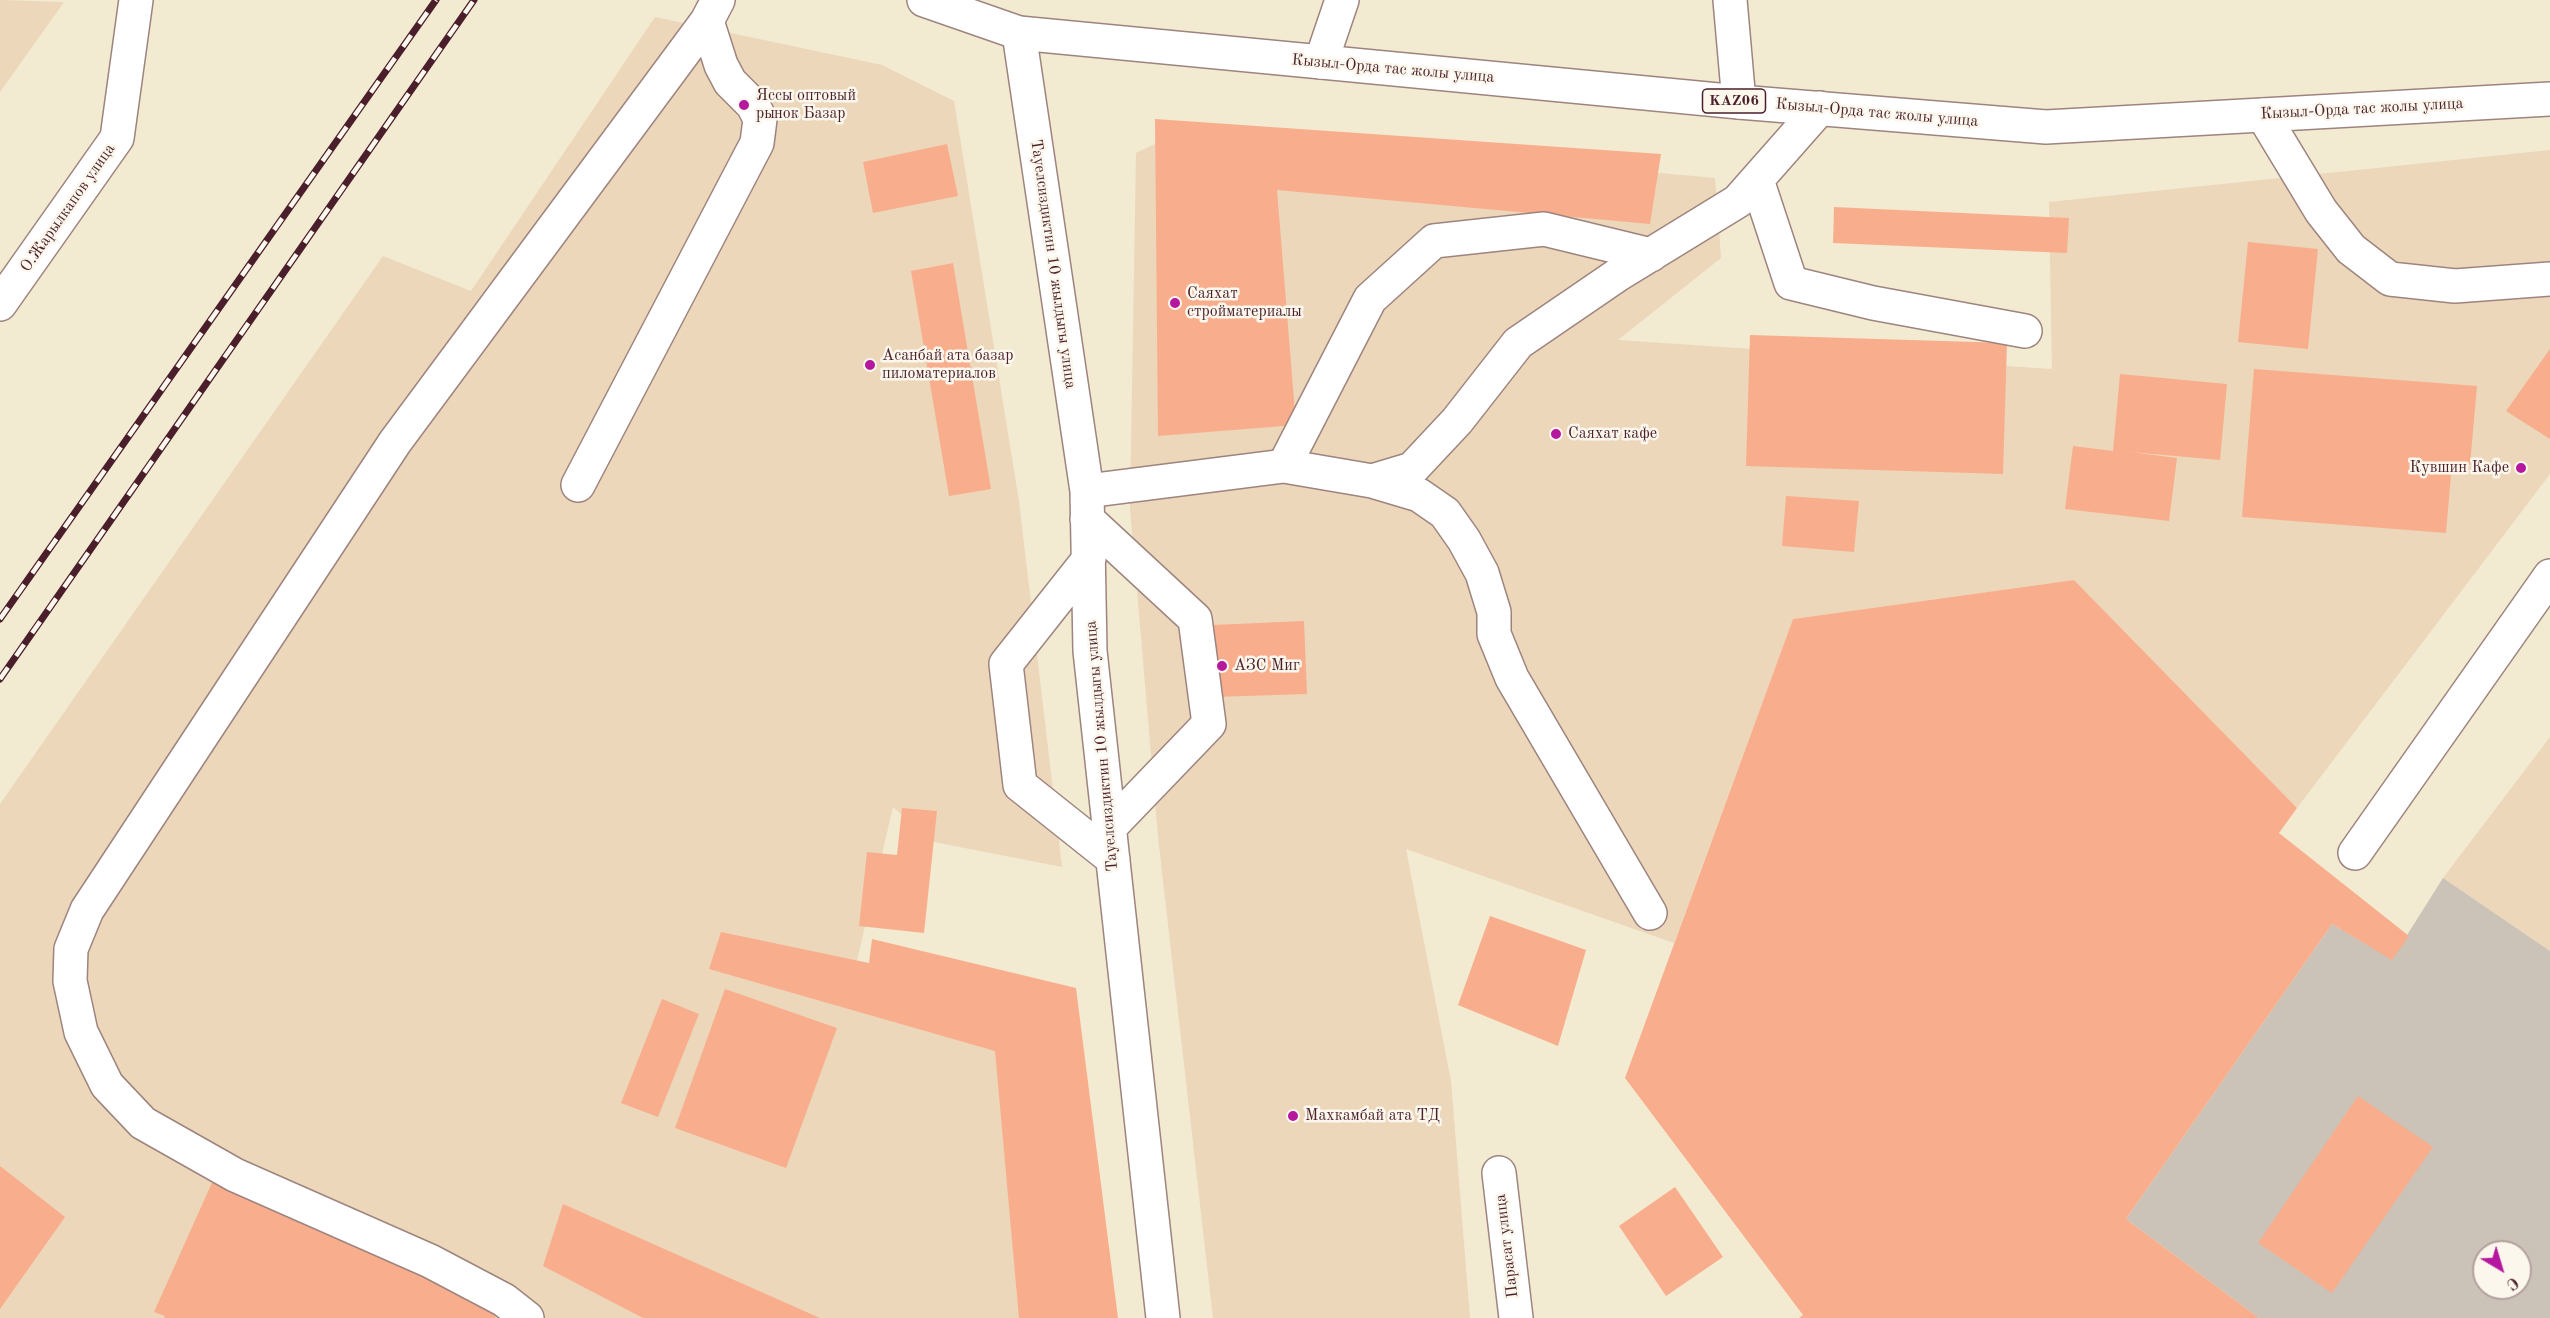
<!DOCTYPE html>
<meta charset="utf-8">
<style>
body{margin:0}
#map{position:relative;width:2550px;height:1318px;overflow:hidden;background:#f2ead1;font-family:"Old Standard TT",serif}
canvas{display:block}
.north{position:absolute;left:2472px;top:1240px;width:60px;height:60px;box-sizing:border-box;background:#fbf7ec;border:2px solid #b4a19f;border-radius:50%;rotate:142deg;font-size:16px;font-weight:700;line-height:24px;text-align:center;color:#4a1f2b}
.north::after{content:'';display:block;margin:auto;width:21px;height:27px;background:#b5179e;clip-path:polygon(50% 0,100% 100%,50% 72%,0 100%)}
</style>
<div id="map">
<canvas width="2550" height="1318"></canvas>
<div class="north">С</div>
</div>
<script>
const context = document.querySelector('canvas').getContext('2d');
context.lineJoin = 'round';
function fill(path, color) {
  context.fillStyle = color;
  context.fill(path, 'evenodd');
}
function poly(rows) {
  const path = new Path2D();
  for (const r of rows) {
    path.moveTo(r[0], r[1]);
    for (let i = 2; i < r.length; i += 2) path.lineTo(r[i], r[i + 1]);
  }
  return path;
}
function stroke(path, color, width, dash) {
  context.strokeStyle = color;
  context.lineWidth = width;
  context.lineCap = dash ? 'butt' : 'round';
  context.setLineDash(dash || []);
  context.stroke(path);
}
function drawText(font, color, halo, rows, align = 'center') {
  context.font = font + ' "Old Standard TT",serif';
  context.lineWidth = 5;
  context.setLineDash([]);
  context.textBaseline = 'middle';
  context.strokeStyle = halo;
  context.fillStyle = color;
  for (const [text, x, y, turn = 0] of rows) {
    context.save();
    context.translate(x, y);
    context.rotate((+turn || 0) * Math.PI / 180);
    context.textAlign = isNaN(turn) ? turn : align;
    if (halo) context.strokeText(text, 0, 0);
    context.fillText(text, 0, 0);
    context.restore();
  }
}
fill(poly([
 [0,0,64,2,0,92],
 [655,17,882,65,954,101,1019,501,1062,867,934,842,893,807,855,969,1050,990,1103,1318,0,1318,0,804,383,256,471,291],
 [1184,130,1715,178,1721,258,1618,340,2052,369,2049,202,2550,150,2550,474,2297,808,2074,580,1793,619,1674,943,1406,849,1451,1081,1470,1318,1213,1318,1158,837,1130,508,1136,153],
 [2550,737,2550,951,2443,878]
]), '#ecd7ba');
fill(poly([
 [2443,878,2550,951,2550,1318,2259,1318,2126,1219,2332,924,2392,959],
 [2484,1252,2520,1252,2520,1288,2484,1288]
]), '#cbc2b8');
fill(poly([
 [1155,119,1661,154,1650,224,1277,190,1296,425,1158,436],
 [947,144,958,196,873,213,863,162],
 [1834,207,2069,218,2067,253,1833,243],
 [2248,242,2318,249,2308,349,2238,342],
 [953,263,991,489,949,496,911,271],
 [1750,335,2007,343,2003,474,1746,466],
 [2550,349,2550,439,2506,411],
 [2254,369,2477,386,2470,465,2452,463,2446,533,2242,517],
 [2120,374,2227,384,2220,460,2130,452,2177,458,2169,521,2065,509,2073,446,2113,451],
 [1786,496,1859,501,1854,552,1782,546],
 [2074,580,2297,808,2279,833,2409,936,2392,960,2332,924,2126,1219,2259,1318,1799,1318,1803,1315,1625,1078,1793,619],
 [1304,621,1307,694,1214,697,1212,625],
 [902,808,937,811,924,933,859,926,867,852,897,855],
 [1490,916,1586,950,1558,1046,1458,1005],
 [721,932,869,963,872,939,1076,988,1118,1318,1019,1318,995,1051,709,969],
 [725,989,837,1028,786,1168,675,1128],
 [662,999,699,1014,658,1117,621,1103],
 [2358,1096,2433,1147,2332,1293,2258,1243],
 [0,1166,65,1217,0,1309],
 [215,1176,502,1302,495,1318,164,1318,165,1316,154,1312],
 [1675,1187,1723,1257,1666,1296,1619,1226],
 [563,1204,820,1318,643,1318,543,1266]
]), '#f8ae8c');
const minor = poly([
 [1730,0,1739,102],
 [1019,33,1087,491,1090,651,1163,1318],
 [1321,62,1342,0],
 [2263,115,2321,211,2351,249,2390,279,2455,286,2550,279],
 [1757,180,1791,283,1873,303,2025,331],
 [0,304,117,138,136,0],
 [1284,466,1370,299,1434,241,1544,229,1651,255],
 [1372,481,1419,495,1445,513,1464,540,1482,573,1494,612,1494,634,1512,678,1650,913],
 [578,485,757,143,760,119,753,105,730,82,721,65,707,21],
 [1087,491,1284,466,1372,481,1412,469,1457,421,1518,343,1619,274,1738,201,1820,108],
 [1087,519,1195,619,1209,724,1109,828],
 [1089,559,1006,664,1020,785,1113,859],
 [2355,853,2550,576],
 [1499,1173,1516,1318],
 [527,1318,504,1300,430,1261,235,1175,143,1123,107,1085,81,1032,70,981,71,949,87,910,395,442,707,21,718,0]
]);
const major = poly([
 [924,0,1019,33,1739,102,2046,127,2550,99]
]);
stroke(minor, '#9e847e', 36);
stroke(major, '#9e847e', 36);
stroke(minor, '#fff', 33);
stroke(major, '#fff', 33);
const rail = poly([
 [0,619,436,0],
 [0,679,474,0]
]);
stroke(rail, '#4a1f2b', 7);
stroke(rail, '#fbf7ec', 4.5, [14]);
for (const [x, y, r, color] of [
 [744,105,6,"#b5179e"],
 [1175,303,6,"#b5179e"],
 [870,365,6,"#b5179e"],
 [1556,434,6,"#b5179e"],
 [2521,468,6,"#b5179e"],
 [1222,666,6,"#b5179e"],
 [1293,1116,6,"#b5179e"]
]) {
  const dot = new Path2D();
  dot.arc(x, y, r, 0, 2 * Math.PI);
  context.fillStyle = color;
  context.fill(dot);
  stroke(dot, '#fbf7ec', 2);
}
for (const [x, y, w] of [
 [1734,101,63]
]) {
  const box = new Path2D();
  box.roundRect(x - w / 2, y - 12, w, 24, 4.5);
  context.fillStyle = '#fbf7ec';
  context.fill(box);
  stroke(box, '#4a1f2b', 1.5);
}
drawText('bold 15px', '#4a1f2b', null, [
 ["KАZ06",1734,101]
]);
drawText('16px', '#4a1f2b', '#fbf7ec', [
 ["Кызыл-Орда тас жолы улица",1393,69,5],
 ["Кызыл-Орда тас жолы улица",2362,109,-3],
 ["Кызыл-Орда тас жолы улица",1877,113,5],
 ["О.Жарылкапов улица",68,208,-55],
 ["Тауелсиздиктин 10 жылдыгы улица",1053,264,82],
 ["Тауелсиздиктин 10 жылдыгы улица",1102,746,-95],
 ["Парасат улица",1507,1246,-97]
]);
drawText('16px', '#4a1f2b', '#fbf7ec', [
 ["Яссы оптовый",756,96],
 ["рынок Базар",756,114],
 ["Саяхат",1187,294],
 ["стройматериалы",1187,312],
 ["Асанбай ата базар",882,356],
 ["пиломатериалов",882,374],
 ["Саяхат кафе",1568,434],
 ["Кувшин Кафе",2509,468,"right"],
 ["АЗС Миг",1234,666],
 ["Махкамбай ата ТД",1305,1116]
], 'left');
</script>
